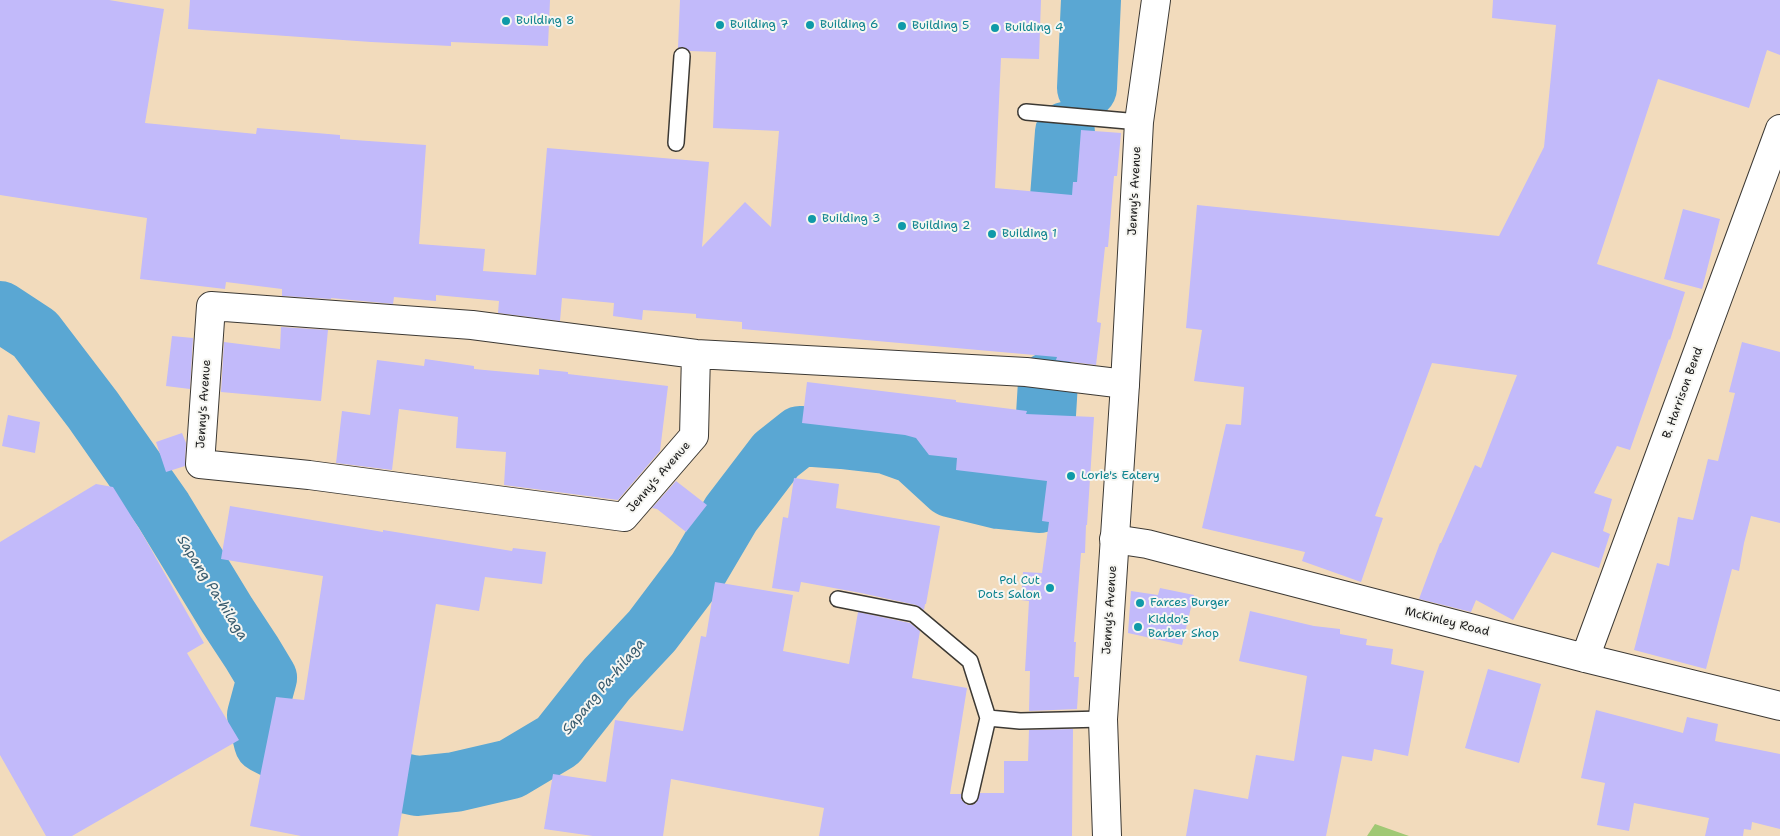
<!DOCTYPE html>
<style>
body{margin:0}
canvas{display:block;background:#f2dbbc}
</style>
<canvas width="1780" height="836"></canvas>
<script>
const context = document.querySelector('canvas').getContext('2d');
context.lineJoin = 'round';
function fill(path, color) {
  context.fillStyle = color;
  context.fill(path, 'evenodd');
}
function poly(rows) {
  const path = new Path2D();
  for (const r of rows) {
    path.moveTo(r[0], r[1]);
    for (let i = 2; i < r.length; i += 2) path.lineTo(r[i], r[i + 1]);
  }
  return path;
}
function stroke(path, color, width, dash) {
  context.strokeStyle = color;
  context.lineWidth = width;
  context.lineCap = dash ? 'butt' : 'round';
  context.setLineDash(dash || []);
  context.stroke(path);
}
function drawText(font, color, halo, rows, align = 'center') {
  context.font = font + ' "Shantell Sans",sans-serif';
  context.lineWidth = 4;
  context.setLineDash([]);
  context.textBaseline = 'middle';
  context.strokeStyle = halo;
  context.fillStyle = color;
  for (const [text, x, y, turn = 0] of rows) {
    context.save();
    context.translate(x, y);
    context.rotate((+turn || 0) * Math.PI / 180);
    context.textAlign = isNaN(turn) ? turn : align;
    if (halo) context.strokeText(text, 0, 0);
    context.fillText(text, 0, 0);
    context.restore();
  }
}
fill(poly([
 [1375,824,1409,836,1367,836]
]), '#a0c874');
stroke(poly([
 [1087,88,1091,0],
 [1054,276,1065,132],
 [0,311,35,334,93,410,163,510,227,615,252,653,267,678,257,715,264,743,299,761,417,786,455,782,511,769,558,741,607,679,652,631,698,570,731,514,776,455,800,436,842,439,886,444,914,454,950,487,999,499,1039,503,1045,431,1048,382]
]), '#5aa7d3', 60);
fill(poly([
 [0,0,109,0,164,9,145,123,256,134,257,128,340,135,340,139,426,145,419,244,485,249,483,271,536,275,547,148,709,162,702,247,745,202,771,227,779,131,713,128,716,52,690,51,683,47,678,48,680,0,1041,0,1039,59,1001,58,995,188,1072,195,1073,182,1077,182,1081,130,1121,133,1117,176,1114,176,1108,247,1105,247,1097,322,1101,323,1096,365,1056,360,1057,357,742,329,742,322,696,318,696,314,643,310,642,320,613,316,614,303,562,298,560,321,498,313,499,301,436,295,436,301,394,297,393,304,331,298,331,299,282,296,282,289,226,282,225,289,140,279,147,218,0,195],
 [190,0,550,0,548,46,451,42,451,46,371,42,188,29],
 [1493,0,1780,0,1780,55,1767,50,1749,108,1658,79,1597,264,1685,292,1670,340,1669,339,1630,450,1617,446,1594,493,1612,499,1603,531,1610,534,1599,568,1552,552,1513,620,1476,600,1471,612,1419,599,1440,543,1441,543,1475,465,1481,468,1517,375,1432,363,1375,516,1383,518,1361,582,1302,561,1305,552,1202,528,1226,424,1241,425,1244,387,1194,381,1202,330,1186,328,1197,205,1499,236,1544,147,1556,25,1492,18],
 [1683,209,1720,219,1702,289,1664,279],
 [281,327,328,330,321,401,221,392,224,342,280,349],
 [172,336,193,338,190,389,166,386],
 [1742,342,1780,352,1780,523,1751,516,1744,543,1739,571,1732,569,1706,669,1634,650,1657,563,1669,566,1678,517,1693,520,1708,459,1718,461,1735,393,1729,392],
 [425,359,474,366,474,369,539,375,539,369,568,372,568,374,668,386,660,451,618,500,504,485,506,452,456,448,458,417,399,409,392,470,336,463,342,411,370,415,377,360,424,366],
 [807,382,956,400,956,402,1027,411,1026,414,1094,417,1087,525,1086,525,1085,553,1081,553,1074,642,1076,642,1074,677,1079,677,1077,709,1029,711,1030,671,1025,671,1029,601,1021,600,1023,572,1042,573,1049,522,1042,521,1047,481,956,470,957,458,929,455,916,438,905,435,802,423],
 [8,415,40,422,35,453,2,446],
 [182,433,186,443,185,466,166,472,156,442],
 [794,478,839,484,836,508,940,526,926,604,925,604,924,610,916,605,861,593,801,582,799,592,772,588,783,517,788,518],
 [676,481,707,505,686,532,657,509,652,508],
 [96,484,113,487,143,535,204,643,187,653,239,740,72,836,46,836,0,755,0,542],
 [230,506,383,532,383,530,512,551,513,548,546,552,542,584,485,577,479,611,436,604,398,836,301,836,250,826,276,697,304,700,323,576,221,559],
 [715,582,793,595,783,651,849,664,858,612,910,623,920,631,912,678,967,688,950,794,961,794,961,799,967,805,972,805,976,803,980,793,1004,793,1004,761,1028,761,1029,730,1073,729,1072,836,819,836,824,808,671,779,663,836,593,836,544,829,553,774,606,782,615,720,683,731,701,636,706,637],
 [1160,588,1194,595,1182,645,1128,633,1131,591,1158,595],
 [1250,611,1314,626,1340,629,1340,634,1367,639,1366,645,1393,649,1391,664,1424,671,1408,756,1374,749,1372,761,1342,756,1326,836,1186,836,1194,789,1248,799,1256,755,1294,761,1307,676,1239,661],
 [1488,669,1541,684,1519,763,1465,748],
 [1596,710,1683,733,1687,717,1718,724,1715,741,1780,754,1780,829,1752,822,1751,830,1744,829,1743,836,1705,836,1709,818,1634,803,1629,831,1597,825,1605,783,1581,778]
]), '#c2bafa');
const service = poly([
 [1026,112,1139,122],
 [676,143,682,56],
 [838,599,914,614,970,661,988,718,970,796],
 [988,718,1020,721,1103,719]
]);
const minor = poly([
 [696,354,694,436,624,517,309,475,200,464,211,306,472,325,696,354,1026,372,1125,384],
 [1114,539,1147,544,1585,658,1780,706],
 [1585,658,1780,129]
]);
const tertiary = poly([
 [1107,836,1103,719,1125,384,1139,122,1156,0]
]);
stroke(service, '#3c3934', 18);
stroke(minor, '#3c3934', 30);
stroke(tertiary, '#3c3934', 30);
stroke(service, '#fff', 15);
stroke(minor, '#fff', 28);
stroke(tertiary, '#fff', 28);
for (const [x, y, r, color] of [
 [506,21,5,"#0f9aa8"],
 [720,25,5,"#0f9aa8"],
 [810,25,5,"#0f9aa8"],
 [902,26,5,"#0f9aa8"],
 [995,28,5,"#0f9aa8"],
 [812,219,5,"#0f9aa8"],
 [902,226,5,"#0f9aa8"],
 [992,234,5,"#0f9aa8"],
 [1071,476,5,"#0f9aa8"],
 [1050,588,5,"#0f9aa8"],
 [1140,603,5,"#0f9aa8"],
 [1138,627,5,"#0f9aa8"]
]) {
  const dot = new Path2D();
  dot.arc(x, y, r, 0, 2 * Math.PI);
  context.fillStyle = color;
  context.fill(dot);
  stroke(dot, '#f6f6f2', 2);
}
drawText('12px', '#0d838f', '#f6f6f2', [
 ["Building 8",516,21],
 ["Building 7",730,25],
 ["Building 6",820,25],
 ["Building 5",912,26],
 ["Building 4",1005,28],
 ["Building 3",822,219],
 ["Building 2",912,226],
 ["Building 1",1002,234],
 ["Lorie's Eatery",1081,476],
 ["Pol Cut",1040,581,"right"],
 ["Dots Salon",1040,595,"right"],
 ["Farces Burger",1150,603],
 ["Kiddo's",1148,620],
 ["Barber Shop",1148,634]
], 'left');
drawText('12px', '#1c1c1c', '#f6f6f2', [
 ["Jenny's Avenue",1135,191,-87],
 ["B. Harrison Bend",1683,393,-70],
 ["Jenny's Avenue",204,404,-86],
 ["Jenny's Avenue",659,477,-49],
 ["Jenny's Avenue",1110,610,-86],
 ["McKinley Road",1447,622,14]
]);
drawText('italic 14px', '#385b6e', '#f6f6f2', [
 ["Sapang Pa-hilaga",212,588,58],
 ["Sapang Pa-hilaga",604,687,-50]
]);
</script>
